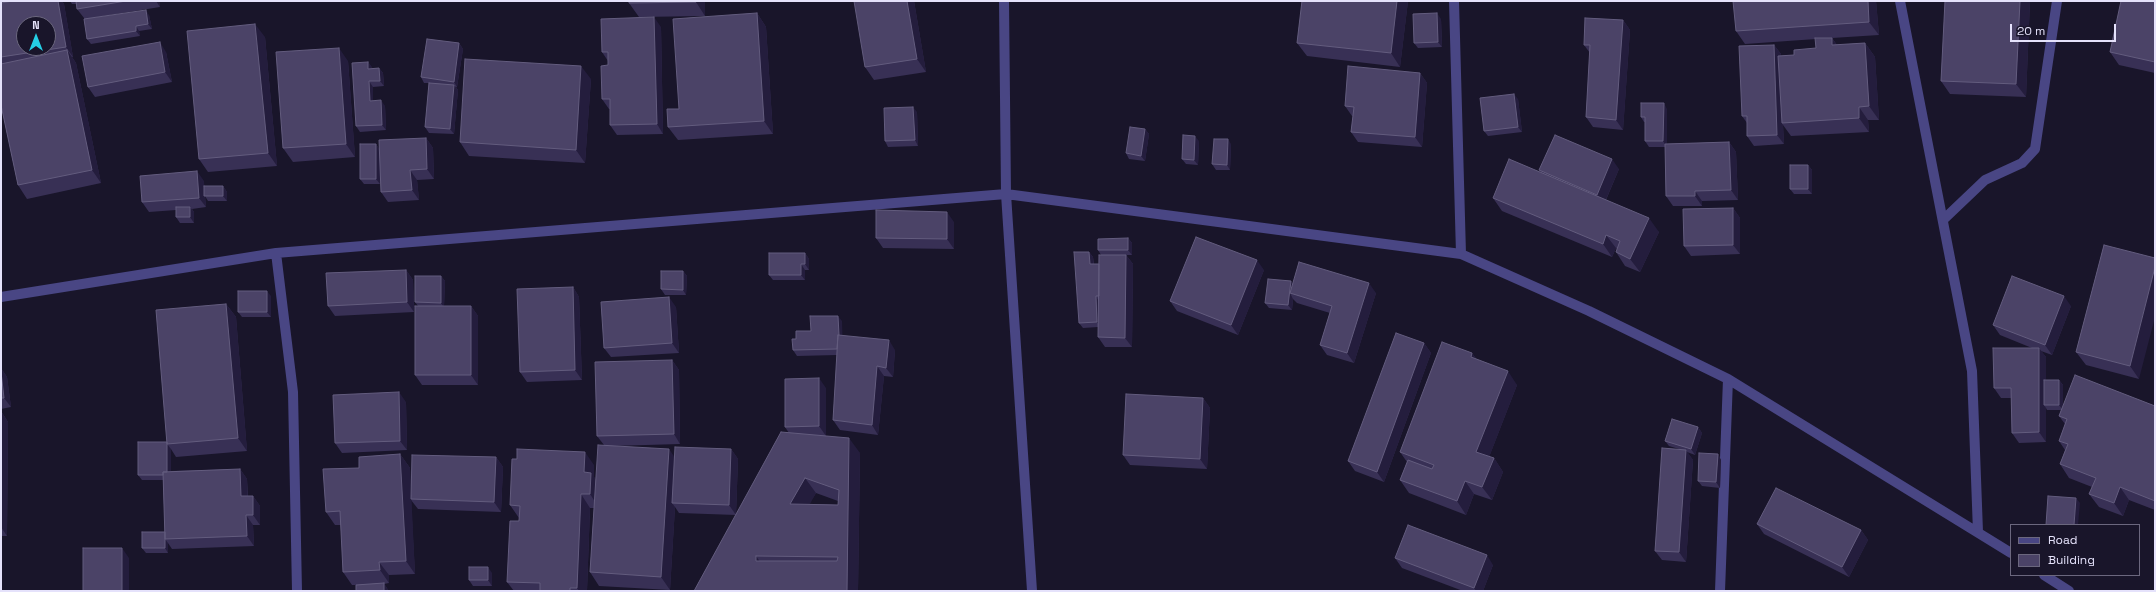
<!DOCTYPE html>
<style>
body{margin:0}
#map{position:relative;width:2156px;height:592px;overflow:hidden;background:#19152a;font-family:"Space Grotesk",sans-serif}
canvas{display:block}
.frame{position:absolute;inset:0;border:2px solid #e5e2fb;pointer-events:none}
.legend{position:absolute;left:2010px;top:524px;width:130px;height:52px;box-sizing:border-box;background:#19152a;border:1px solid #6b677e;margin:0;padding:5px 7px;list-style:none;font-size:12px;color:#e5e2fb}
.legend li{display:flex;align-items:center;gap:8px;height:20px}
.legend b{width:20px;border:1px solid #6b677e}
.north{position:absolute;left:16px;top:16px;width:40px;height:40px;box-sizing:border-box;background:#19152a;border:1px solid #6b677e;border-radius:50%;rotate:0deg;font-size:11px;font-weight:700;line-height:16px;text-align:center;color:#e5e2fb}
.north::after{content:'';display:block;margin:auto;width:14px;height:18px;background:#25cfe5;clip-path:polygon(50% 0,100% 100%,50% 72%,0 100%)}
.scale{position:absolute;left:2010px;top:24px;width:106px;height:18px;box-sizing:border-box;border:2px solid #e5e2fb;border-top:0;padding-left:5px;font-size:12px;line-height:14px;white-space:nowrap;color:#e5e2fb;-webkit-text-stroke:3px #19152a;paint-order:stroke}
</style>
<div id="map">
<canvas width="2156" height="592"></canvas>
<div class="frame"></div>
<ul class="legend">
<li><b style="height:5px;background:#494684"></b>Road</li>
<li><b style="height:11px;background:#4b4367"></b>Building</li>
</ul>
<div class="north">N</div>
<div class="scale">20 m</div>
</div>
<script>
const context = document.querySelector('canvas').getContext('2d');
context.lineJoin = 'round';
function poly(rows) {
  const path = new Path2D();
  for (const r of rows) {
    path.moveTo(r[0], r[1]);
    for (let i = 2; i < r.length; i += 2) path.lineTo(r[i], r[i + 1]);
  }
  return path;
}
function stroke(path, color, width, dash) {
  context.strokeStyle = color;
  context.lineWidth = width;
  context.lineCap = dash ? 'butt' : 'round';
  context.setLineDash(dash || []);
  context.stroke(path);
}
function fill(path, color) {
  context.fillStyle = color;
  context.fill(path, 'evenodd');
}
stroke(poly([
 [1004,1,1006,194,1032,591],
 [1454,1,1461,254],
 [1900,1,1972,371,1978,532],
 [1943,220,1985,180,2022,163,2035,149,2057,1],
 [276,253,293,392,297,591],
 [1,297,276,253,1006,194,1461,254,1589,311,1728,379,2011,553],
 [2044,575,2069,591],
 [1720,591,1728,379]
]), '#494684', 10);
fill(poly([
 [1,1,62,1,64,4,73,57,72,57,76,63,101,183,27,199,18,185,1,105],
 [70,1,159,1,160,7,91,18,149,15,152,29,139,31,140,36,91,44,87,39,84,18,77,9,77,4,72,4],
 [629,1,705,1,705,16,639,17,629,3],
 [914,1,926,72,874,80,865,67],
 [1302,1,1408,1,1400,67,1307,56,1297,43],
 [1876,1,1879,35,1832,38,1837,45,1865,43,1875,57,1879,120,1868,120,1869,132,1791,136,1783,125,1784,144,1754,146,1747,136,1747,123,1742,116,1774,45,1781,54,1781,56,1794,55,1816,48,1816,39,1745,44,1736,31],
 [1945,1,2030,1,2026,97,1950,94,1941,81],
 [2155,1,2155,73,2119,65,2110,52],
 [757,13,766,27,773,134,678,140,668,127,679,109],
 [1441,19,1442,47,1418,48,1414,43],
 [1623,20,1630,30,1623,130,1593,127,1586,117,1590,53,1584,45],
 [661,27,663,134,617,135,610,125,610,109,609,109,602,99,608,65,608,61,602,52],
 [265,37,277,166,208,172,199,159],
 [459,43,463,49,457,87,456,87,458,90,454,134,429,133,425,127,429,83,424,83,421,77],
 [166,52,172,82,95,97,88,87],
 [348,61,355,157,293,162,283,148],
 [368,62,372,68,379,68,383,73,384,86,373,87,373,101,385,106,386,130,360,132,356,126],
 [1420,73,1427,83,1422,147,1358,142,1351,132,1353,116,1352,116,1345,106],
 [591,79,585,163,469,156,460,142],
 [1518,99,1522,132,1488,136,1484,131],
 [1667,109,1667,144,1729,142,1736,152,1738,200,1702,201,1702,206,1673,206,1666,196,1665,147,1649,147,1645,141,1645,122,1644,122,1641,117],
 [917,112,918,146,888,147,885,141],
 [1145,129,1149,134,1145,161,1129,159,1126,153],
 [426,138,433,148,434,179,417,180,419,200,388,202,381,192,380,164,380,184,364,184,360,179,376,144,379,149],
 [1199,141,1198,165,1186,164,1182,159],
 [1231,144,1230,170,1216,170,1212,164],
 [1808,165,1812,170,1812,194,1794,194,1790,189],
 [1619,169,1606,200,1659,232,1640,272,1625,266,1616,252,1617,249,1616,248,1612,257,1502,211,1493,198,1541,173,1539,170],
 [204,181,204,192,223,186,227,192,227,201,208,201,205,196,206,207,192,209,194,212,194,223,180,223,176,217,176,210,149,212,142,202],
 [1733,208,1740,218,1740,254,1691,256,1684,246],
 [954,222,954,249,883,248,876,238],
 [1128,238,1132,243,1132,255,1126,255,1133,264,1132,347,1105,347,1098,337,1098,327,1083,328,1079,323,1089,252,1093,257,1094,264,1099,264,1101,255,1098,250],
 [2104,245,2139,379,2086,365,2076,352],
 [805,253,809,259,809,270,805,270,805,280,773,280,769,275],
 [406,270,413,280,414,312,335,316,328,306],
 [1264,270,1238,335,1177,311,1170,301],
 [683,271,687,276,686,295,665,295,661,289],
 [441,276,445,281,444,306,471,306,478,316,478,385,422,385,415,375,418,306,415,302],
 [1293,283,1376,293,1354,363,1327,355,1320,345,1330,313,1297,303,1293,299,1292,310,1269,308,1265,303],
 [573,287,579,297,582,380,527,382,520,372],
 [271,296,271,317,242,317,238,312],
 [226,304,236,317,247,451,176,457,171,449,171,471,240,469,247,479,248,496,253,496,260,506,260,525,253,525,254,546,172,549,168,543,168,553,146,553,142,548,165,533,163,480,142,480,138,475,167,442],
 [2071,306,2052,355,2041,351,2046,357,2046,380,2059,380,2063,385,2063,407,2155,406,2155,510,2129,500,2123,516,2099,507,2089,494,2092,487,2069,478,2060,464,2065,450,2059,441,2065,424,2059,416,2061,410,2047,410,2046,408,2046,442,2019,443,2012,433,2011,398,2001,398,1994,388,2032,348,2000,335,1993,325],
 [676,307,679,353,611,357,604,348],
 [842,321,842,336,895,350,893,377,884,376,878,435,840,430,833,420,837,355,797,356,793,350,796,339,811,331],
 [1424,343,1431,353,1384,482,1355,471,1348,461],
 [1472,353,1477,360,1517,385,1489,457,1494,458,1503,472,1492,500,1474,494,1466,515,1409,493,1400,480,1407,462,1400,452],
 [672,360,679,370,680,444,612,446,675,457,731,449,738,459,736,515,789,433,785,427,826,388,826,436,860,453,858,591,694,591,736,515,679,513,675,507,670,590,599,586,590,572,594,508,590,508,587,591,514,591,507,582,519,518,510,505,594,465,594,477,596,481,604,445,597,436],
 [816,493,838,501,838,505,809,504],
 [1,368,7,377,11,407,1,409],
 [1203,398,1210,408,1207,469,1130,465,1123,455],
 [406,402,407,450,342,453,335,443],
 [1,411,8,422,7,536,1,536],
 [1698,427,1702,433,1695,455,1687,452,1693,460,1686,562,1662,560,1655,551,1679,449,1669,446,1665,441],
 [400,454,410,468,411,495,496,457,503,467,501,512,418,509,411,500,415,574,389,575,389,583,384,584,387,588,388,591,356,591,360,585,352,585,343,572,341,525,335,525,326,512,359,468],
 [1718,454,1721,460,1720,488,1702,486,1698,481],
 [1757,524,1861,530,1868,540,1849,577,1764,534],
 [1395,558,1493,565,1483,591,1463,591,1402,568],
 [492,573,492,586,473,586,469,580]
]), '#383055');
fill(poly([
 [58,1,62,1,64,4,73,57,66,47],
 [156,1,159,1,160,7],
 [696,1,705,1,705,16,696,2],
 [907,1,914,1,926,72,917,59],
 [1397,1,1408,1,1400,67,1391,53],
 [1868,1,1876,1,1879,35,1869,22],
 [2020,1,2030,1,2026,97,2016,84],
 [146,10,149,15,152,29,148,24],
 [757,13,766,27,773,134,764,121],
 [1437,13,1441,19,1442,47,1438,42],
 [654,17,661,27,663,134,657,124],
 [1623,20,1630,30,1623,130,1616,120],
 [255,24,265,37,277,166,268,153],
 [136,26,139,31,140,36,136,31],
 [1832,38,1841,51,1832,45],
 [160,42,166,52,172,82,165,72],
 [459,43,463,49,457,87,454,82],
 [1865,43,1875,57,1879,120,1869,106],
 [1774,45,1781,54,1783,123,1782,123,1783,125,1784,144,1777,135],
 [339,48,348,61,355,157,346,144],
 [67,50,76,63,101,183,92,170],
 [368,62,372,67,372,74,368,69],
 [581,66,591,79,585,163,576,150],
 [379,68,383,73,384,86,380,81],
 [1420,73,1427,83,1422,147,1415,137],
 [369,81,373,87,373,106,370,101],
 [454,85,458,90,454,134,450,129],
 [1514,94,1518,99,1522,132,1518,127],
 [381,100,385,106,386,130,382,125],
 [1664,103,1667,109,1667,147,1663,141],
 [913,107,917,112,918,146,915,140],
 [1859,107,1868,120,1869,132,1859,118],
 [1145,129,1149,134,1145,161,1141,156],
 [1195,136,1199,141,1198,165,1194,160],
 [426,138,433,148,434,179,427,169],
 [1228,139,1231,144,1230,170,1227,165],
 [1729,142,1736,152,1738,200,1731,190],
 [376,144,380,150,380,184,376,179],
 [1612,159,1619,169,1604,204,1597,195],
 [1808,165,1812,170,1812,194,1808,189],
 [410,170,417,180,419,200,412,190],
 [197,171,204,181,206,207,199,198],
 [223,186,227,192,227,201,223,196],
 [1695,191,1702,201,1702,206,1695,196],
 [190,207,194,212,194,223,190,217],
 [1733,208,1740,218,1740,254,1733,245],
 [947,212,954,222,954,249,947,239],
 [1649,218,1659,232,1640,272,1630,259],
 [1606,235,1616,248,1612,257,1603,244],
 [1128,238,1132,243,1132,255,1128,250],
 [1089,252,1093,257,1094,270,1090,264],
 [805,253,809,259,809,270,805,264],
 [1126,255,1133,264,1132,347,1125,338],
 [1257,260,1264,270,1238,335,1231,325],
 [801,264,805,270,805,280,801,275],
 [2155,267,2155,317,2139,379,2130,366],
 [406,270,413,280,414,312,407,302],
 [683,271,687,276,686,295,683,290],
 [441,276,445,281,444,308,441,303],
 [1291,281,1295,286,1290,293,1293,299,1292,310,1288,305],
 [1369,283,1376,293,1354,363,1347,353],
 [573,287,579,297,582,380,575,370],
 [267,291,271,296,271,317,267,312],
 [1096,296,1099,302,1101,327,1097,322],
 [2064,296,2071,306,2052,355,2045,345],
 [669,297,676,307,679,353,672,343],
 [226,304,236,317,247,451,238,438],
 [471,306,478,316,478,385,471,375],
 [838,316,842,321,843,355,839,349],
 [889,340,895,350,893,377,886,368],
 [1424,343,1431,353,1384,482,1377,472],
 [2039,348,2046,357,2046,405,2044,405,2046,408,2046,442,2039,432],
 [1472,353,1482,366,1471,357],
 [672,360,679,370,680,444,674,434],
 [877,366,884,376,878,435,872,425],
 [1,368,7,377,11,407,4,398],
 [1508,371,1517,385,1486,465,1476,452],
 [819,378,826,388,826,436,819,426],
 [2059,380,2063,385,2063,410,2059,405],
 [399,392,406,402,407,450,400,441],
 [1203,398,1210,408,1207,469,1200,459],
 [1,411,8,422,7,536,1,527],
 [1698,427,1702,433,1695,455,1691,449],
 [849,438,860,453,858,591,847,591],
 [167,444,171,449,171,480,167,475],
 [669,449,678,462,672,503,675,507,670,590,661,577],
 [731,449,738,459,736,515,729,505],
 [1686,450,1693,460,1686,562,1679,552],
 [585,452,594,465,594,477,600,486,599,508,590,494,584,472],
 [400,454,410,468,415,574,406,561],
 [1718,454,1721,460,1720,488,1716,482],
 [496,457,503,467,501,512,494,502],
 [1494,458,1503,472,1492,500,1482,487],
 [240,469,247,479,248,506,241,496],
 [805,478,816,493,801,520,790,504],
 [1465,481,1474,494,1466,515,1457,501],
 [2120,487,2129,500,2123,516,2114,503],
 [581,494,590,508,587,591,579,591,577,588],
 [253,496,260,506,260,525,253,515],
 [2076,498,2080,503,2078,525,2074,525],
 [246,515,253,525,254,546,247,536],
 [1861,530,1868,540,1849,577,1842,567],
 [165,532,168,537,165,539,168,543,168,553,165,548],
 [122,548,129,558,129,591,122,591],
 [1487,555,1493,565,1483,591,1476,591,1474,588],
 [756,556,767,572,756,561],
 [379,562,389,575,389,583,380,570],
 [488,567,492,573,492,586,488,580],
 [384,583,387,588,388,591,384,591]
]), '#241d3d');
const building = poly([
 [13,1,58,1,66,47,1,57,1,3,13,1],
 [24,24,48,24,48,48,24,48,24,24],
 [76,1,126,1,77,9,76,1],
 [629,1,696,1,696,2,629,3,629,1],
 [854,1,907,1,917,59,865,67,854,1],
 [1302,1,1397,1,1391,53,1297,43,1302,1],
 [1733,1,1868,1,1869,22,1736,31,1733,1],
 [1945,1,2020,1,2016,84,1941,81,1945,1],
 [2121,1,2155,1,2155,62,2110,52,2121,1],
 [146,10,148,24,136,26,136,31,87,39,84,19,146,10],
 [757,13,764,121,668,127,667,109,679,109,673,19,757,13],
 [1437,13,1438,42,1414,43,1413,14,1437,13],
 [654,17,657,124,610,125,610,99,602,99,601,66,608,65,608,52,602,52,601,19,654,17],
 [1585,18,1623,20,1616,120,1586,117,1590,45,1584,45,1585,18],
 [255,24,268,153,199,159,187,31,255,24],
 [1815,38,1832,38,1832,45,1865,43,1869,106,1859,107,1859,118,1782,123,1778,56,1794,55,1794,50,1816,48,1815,38],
 [427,39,459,43,454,82,421,77,427,39],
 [160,42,165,72,88,87,82,56,160,42],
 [1774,45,1777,135,1747,136,1747,116,1742,116,1739,46,1774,45],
 [339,48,346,144,283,148,276,52,339,48],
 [67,50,92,170,18,185,1,105,1,64,67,50],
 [465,59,581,66,576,150,460,142,465,59],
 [368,62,368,69,379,68,380,81,369,81,370,101,381,100,382,125,356,126,352,63,368,62],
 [1348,66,1420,73,1415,137,1351,132,1354,107,1345,106,1348,66],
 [429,83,454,85,450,129,425,127,429,83],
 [1514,94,1518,127,1484,131,1480,98,1514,94],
 [1641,103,1664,103,1663,141,1645,141,1645,117,1641,117,1641,103],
 [913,107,915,140,885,141,884,108,913,107],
 [1130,127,1145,129,1141,156,1126,153,1130,127],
 [1183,135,1195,136,1194,160,1182,159,1183,135],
 [1555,135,1612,159,1597,195,1539,170,1555,135],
 [426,138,427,169,410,170,412,190,381,192,379,140,426,138],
 [1214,139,1228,139,1227,165,1212,164,1214,139],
 [1729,142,1731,190,1695,191,1695,196,1666,196,1665,144,1729,142],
 [360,144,376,144,376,179,360,179,360,144],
 [1509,159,1649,218,1630,259,1616,252,1620,241,1606,235,1603,244,1493,198,1509,159],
 [1790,165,1808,165,1808,189,1790,189,1790,165],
 [197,171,199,198,142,202,140,176,197,171],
 [204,186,223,186,223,196,204,196,204,186],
 [176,207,190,207,190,217,176,217,176,207],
 [1733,208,1733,245,1684,246,1683,209,1733,208],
 [876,210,947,212,947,239,876,238,876,210],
 [1196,237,1257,260,1231,325,1170,301,1196,237],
 [1128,238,1128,250,1098,250,1098,239,1128,238],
 [2104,245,2155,258,2155,267,2130,366,2076,352,2104,245],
 [1074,252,1089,252,1090,264,1099,264,1099,296,1096,296,1097,322,1079,323,1074,252],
 [769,253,805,253,805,264,801,264,801,275,769,275,769,253],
 [1099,255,1126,255,1125,338,1098,337,1099,255],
 [1299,262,1369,283,1347,353,1320,345,1332,306,1290,293,1299,262],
 [406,270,407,302,328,306,326,273,406,270],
 [661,271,683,271,683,290,661,289,661,271],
 [415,276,441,276,441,303,415,302,415,276],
 [2012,276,2064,296,2045,345,1993,325,2012,276],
 [1268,279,1291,281,1288,305,1265,303,1268,279],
 [573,287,575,370,520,372,517,289,573,287],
 [238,291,267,291,267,312,238,312,238,291],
 [669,297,672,343,604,348,601,302,669,297],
 [226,304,238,438,167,444,156,310,226,304],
 [415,306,471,306,471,375,415,375,415,306],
 [810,316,838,316,839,335,838,335,837,349,793,350,792,339,796,339,796,331,811,331,810,316],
 [1396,333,1424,343,1377,472,1348,461,1396,333],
 [838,335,889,340,886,368,877,366,872,425,833,420,838,335],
 [1442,342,1472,353,1471,357,1508,371,1476,452,1494,458,1482,487,1465,481,1457,501,1400,480,1408,460,1432,469,1434,465,1400,452,1442,342],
 [1993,348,2039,348,2039,432,2012,433,2011,388,1994,388,1993,348],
 [672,360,674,434,597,436,595,362,672,360],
 [1,372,4,398,1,398,1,372],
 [2075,375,2155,406,2155,501,2120,487,2114,503,2089,494,2096,478,2060,464,2068,444,2059,441,2067,419,2059,416,2075,375],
 [819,378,819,426,785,427,785,379,819,378],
 [2044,380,2059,380,2059,405,2044,405,2044,380],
 [399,392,400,441,335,443,333,395,399,392],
 [1126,394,1203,398,1200,459,1123,455,1126,394],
 [1672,419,1698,427,1691,449,1665,441,1672,419],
 [781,432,849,438,847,591,694,591,781,432],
 [805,478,839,490,838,505,790,504,805,478],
 [756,556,838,557,837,561,756,561,756,556],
 [138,442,167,442,167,472,163,472,163,475,138,475,138,442],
 [598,445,669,449,661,577,590,572,598,445],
 [675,447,731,449,729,505,672,503,675,447],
 [1662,448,1686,450,1679,552,1655,551,1662,448],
 [517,449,585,452,584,472,591,473,590,494,581,494,577,588,570,588,570,591,540,591,540,583,507,582,510,521,519,521,520,506,510,505,512,459,517,459,517,449],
 [1699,453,1718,454,1716,482,1698,481,1699,453],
 [400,454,406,561,379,562,380,570,343,572,340,511,326,512,323,469,359,468,359,457,400,454],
 [412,455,496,457,494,502,411,499,412,455],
 [240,469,241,496,253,496,253,515,246,515,247,536,165,539,163,472,240,469],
 [1776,488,1861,530,1842,567,1757,524,1776,488],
 [2048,496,2076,498,2074,525,2046,525,2048,496],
 [1408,525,1487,555,1474,588,1395,558,1408,525],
 [142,532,165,532,165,548,142,548,142,532],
 [83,548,122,548,122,591,83,591,83,548],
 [469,567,488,567,488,580,469,580,469,567],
 [384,583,384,591,356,591,356,585,384,583]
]);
fill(building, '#4b4367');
stroke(building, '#635c7e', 1);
</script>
